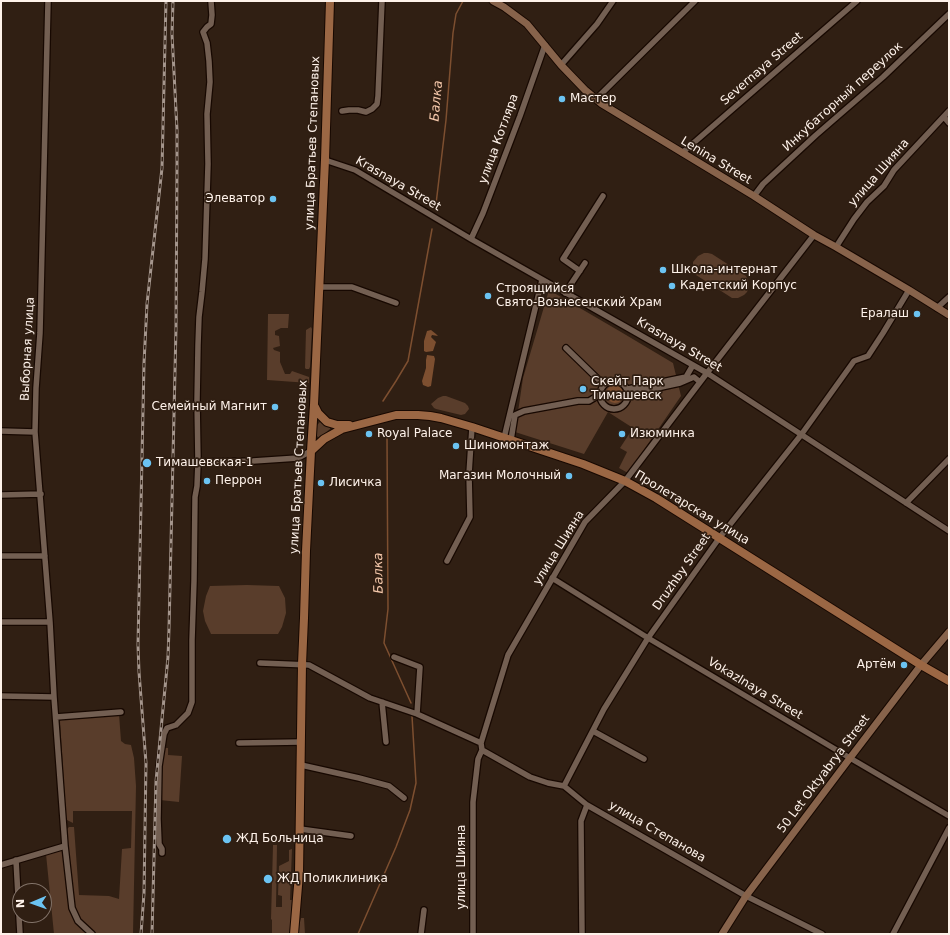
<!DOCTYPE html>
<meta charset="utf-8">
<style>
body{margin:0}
#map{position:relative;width:950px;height:935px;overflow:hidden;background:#301f13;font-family:"DejaVu Sans",sans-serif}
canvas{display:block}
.frame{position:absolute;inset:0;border:2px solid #fef2ea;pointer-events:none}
.north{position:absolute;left:12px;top:883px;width:40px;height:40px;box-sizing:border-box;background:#301f13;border:1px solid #827369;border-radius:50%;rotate:268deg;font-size:11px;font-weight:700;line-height:16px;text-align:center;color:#fef2ea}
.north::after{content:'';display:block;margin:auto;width:14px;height:18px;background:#6bc3f2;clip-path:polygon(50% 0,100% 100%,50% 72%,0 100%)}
</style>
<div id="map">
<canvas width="950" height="935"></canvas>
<div class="frame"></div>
<div class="north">N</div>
</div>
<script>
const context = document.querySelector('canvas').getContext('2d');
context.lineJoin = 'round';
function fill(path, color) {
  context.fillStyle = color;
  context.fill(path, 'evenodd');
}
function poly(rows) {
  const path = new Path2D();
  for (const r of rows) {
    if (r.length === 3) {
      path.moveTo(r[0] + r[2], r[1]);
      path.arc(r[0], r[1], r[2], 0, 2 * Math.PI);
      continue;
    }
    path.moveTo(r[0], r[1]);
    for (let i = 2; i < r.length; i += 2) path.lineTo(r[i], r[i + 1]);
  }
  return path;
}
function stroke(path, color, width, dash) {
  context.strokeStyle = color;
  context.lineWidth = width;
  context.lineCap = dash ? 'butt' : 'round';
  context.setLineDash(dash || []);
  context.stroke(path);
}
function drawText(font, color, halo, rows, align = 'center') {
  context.font = font + ' "DejaVu Sans",sans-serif';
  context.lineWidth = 3.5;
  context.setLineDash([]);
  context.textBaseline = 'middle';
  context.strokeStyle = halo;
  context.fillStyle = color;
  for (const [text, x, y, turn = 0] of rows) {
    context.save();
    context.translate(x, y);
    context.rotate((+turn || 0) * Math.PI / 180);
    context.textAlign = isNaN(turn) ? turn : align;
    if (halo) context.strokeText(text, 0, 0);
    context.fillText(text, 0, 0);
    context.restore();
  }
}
fill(poly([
 [704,253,708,253,712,254,746,276,748,280,749,287,747,292,744,295,738,298,732,298,696,275,693,269,693,262,698,256],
 [549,290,621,332,673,363,681,396,628,473,619,468,627,452,620,448,633,428,608,412,584,454,515,432,523,378],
 [268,314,289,314,288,328,281,328,275,331,275,335,279,336,280,346,273,348,274,350,280,352,280,362,285,374,290,374,292,371,309,377,309,383,267,380],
 [311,327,312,329,310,367,309,369,306,369,305,368,306,330],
 [443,396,446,396,465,403,468,406,469,409,465,414,461,415,436,409,434,408,431,404,438,398],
 [320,422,330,427,330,429,319,438,317,436,316,432,317,425],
 [247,585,279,586,285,598,286,613,282,627,278,634,211,634,205,621,203,611,206,596,210,586],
 [119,714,121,741,125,744,131,745,134,758,136,786,133,934,93,934,80,922,74,911,67,841,67,829,69,827,74,827,79,895,109,896,119,899,122,849,131,848,132,811,73,811,73,823,67,820,66,818,60,721,61,719],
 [163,748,168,748,168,755,182,756,179,802,160,800],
 [273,845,277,845,276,907,282,907,282,896,278,895,279,866,289,861,289,850,292,849,290,900,292,900,291,925,289,934,272,934,272,920,271,919],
 [62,849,68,902,70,911,75,921,87,934,54,934,46,854],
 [301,918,304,918,305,934,297,934]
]), '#593d2b');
fill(poly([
 [431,330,436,334,438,336,432,335,431,337,436,342,433,351,426,352,424,351,424,341,427,331],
 [427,355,434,356,435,359,431,386,428,387,423,385,422,381,426,368,426,360],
 [615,394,9]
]), '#7d4f30');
stroke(poly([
 [436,204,446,120,453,33,456,14,463,1],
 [383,401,396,381,408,361,432,229],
 [387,438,388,609,384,643,411,703],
 [358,934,396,847,410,810,416,783,412,716]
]), '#7d4f30', 1.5);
const street = poly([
 [48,1,40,333,36,388,35,432,50,622,54,697,65,846,72,908,78,921,92,934],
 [561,65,597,24,613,1],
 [596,99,695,1],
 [342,111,349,110,358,110,366,112,372,109,377,104,378,96,382,1],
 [944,117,949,123],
 [682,153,857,1],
 [325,160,355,170,471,239,707,373,949,531],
 [754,196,763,184,816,135,883,77,949,14],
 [471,239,483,213,520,116,545,45],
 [836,247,854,219,867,202,884,186,894,170,949,111],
 [580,271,563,259,603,196],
 [319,287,352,287,396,303],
 [565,293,585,263],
 [937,308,949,297],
 [566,348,604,385],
 [614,395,14],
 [628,389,686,377,693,365],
 [629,394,680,383,694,377,700,382],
 [1,431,35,432],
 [504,438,542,280],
 [511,440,515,415,524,411,578,401,589,401,599,395],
 [198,462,253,461,298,458,311,451],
 [1,495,41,494],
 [906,503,949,459],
 [1,556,45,556],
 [447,561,470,517,469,474,472,427],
 [552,578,648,638,850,758,949,816],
 [1,622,50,622],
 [394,657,420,667,417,714],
 [260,663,309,665,370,698,417,714,481,743],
 [1,696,54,697],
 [382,702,386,742],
 [56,717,121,712],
 [593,731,644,759],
 [239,743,301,742],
 [482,750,530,777,548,783,564,786,587,805,746,896,822,934],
 [301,765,359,778,389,786,404,798],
 [564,786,604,709,648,638,720,537,801,435,854,361,868,356,883,333,909,290],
 [300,829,351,836],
 [162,853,162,849,159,844,158,819,159,766,164,734,167,728,176,725,188,713,192,702,192,640,194,581,195,497,197,486,198,462,197,401,198,345,199,317,202,292,205,259,208,164,207,114,210,82,209,61,207,43,203,32,207,27,211,24,212,15,211,1],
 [16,860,20,934],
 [1,865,65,846],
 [421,934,424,910],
 [473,934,473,802,478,759,482,750,481,743,508,655,585,522,625,481,707,373,814,235],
 [582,934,581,821,587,805],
 [893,934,949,828]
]);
const secondary = poly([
 [493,1,504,7,527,24,561,65,585,90,602,104,754,196,814,235,836,247,909,290,949,315],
 [722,934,746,896,850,758,921,665,949,632]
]);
const primary = poly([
 [315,407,318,413,327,422,337,425,349,425],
 [311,451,324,439,342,429,396,415,418,415,430,416,441,418,472,427,583,464,625,481,656,498,921,665,949,681],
 [294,934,299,874,302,664,304,618,306,551,311,451,314,405,325,160,330,1]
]);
stroke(street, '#170801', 8);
stroke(secondary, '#170801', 9);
stroke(primary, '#170801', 10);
stroke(street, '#735f52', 5.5);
stroke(secondary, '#87634b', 7);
stroke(primary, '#9b6744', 8);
const rail = poly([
 [141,934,144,893,146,763,139,672,138,645,144,363,147,304,162,168,166,1],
 [152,934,156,781,168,657,169,629,176,328,177,165,177,130,172,34,173,1]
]);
stroke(rail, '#a5968d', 3);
stroke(rail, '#301f13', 1.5, [4.5]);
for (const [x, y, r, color] of [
 [562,99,4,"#6bc3f2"],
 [273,199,4,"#6bc3f2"],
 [663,270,4,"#6bc3f2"],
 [672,286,4,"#6bc3f2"],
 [488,296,4,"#6bc3f2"],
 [917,314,4,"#6bc3f2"],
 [583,389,4,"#6bc3f2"],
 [275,407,4,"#6bc3f2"],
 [369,434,4,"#6bc3f2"],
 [622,434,4,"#6bc3f2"],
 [456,446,4,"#6bc3f2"],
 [147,463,5,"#6bc3f2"],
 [569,476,4,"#6bc3f2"],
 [207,481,4,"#6bc3f2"],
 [321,483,4,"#6bc3f2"],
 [904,665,4,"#6bc3f2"],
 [227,839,5,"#6bc3f2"],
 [268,879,5,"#6bc3f2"]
]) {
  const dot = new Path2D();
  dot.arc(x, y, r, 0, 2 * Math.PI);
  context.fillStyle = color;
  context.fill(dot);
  stroke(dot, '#301f13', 1.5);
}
drawText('12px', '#fef2ea', '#301f13', [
 ["Severnaya Street",762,69,-41],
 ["Инкубаторный переулок",843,97,-42],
 ["улица Котляра",499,139,-70],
 ["улица Братьев Степановых",313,143,-88],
 ["Lenina Street",716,161,31],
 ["улица Шияна",879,173,-49],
 ["Krasnaya Street",398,184,30],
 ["Krasnaya Street",679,345,30],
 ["Выборная улица",28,349,-87],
 ["улица Братьев Степановых",299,467,-87],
 ["Пролетарская улица",692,508,31],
 ["улица Шияна",559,548,-58],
 ["Druzhby Street",682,572,-55],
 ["Vokazlnaya Street",755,689,31],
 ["50 Let Oktyabrya Street",824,774,-53],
 ["улица Степанова",657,832,30],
 ["улица Шияна",462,867,-90]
]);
drawText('12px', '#fef2ea', '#301f13', [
 ["Мастер",570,99],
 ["Элеватор",265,199,"right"],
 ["Школа-интернат",671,270],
 ["Кадетский Корпус",680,286],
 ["Строящийся",496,289],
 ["Свято-Вознесенский Храм",496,303],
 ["Ералаш",909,314,"right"],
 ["Скейт Парк",591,382],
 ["Тимашевск",591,396],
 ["Семейный Магнит",267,407,"right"],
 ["Royal Palace",377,434],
 ["Изюминка",630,434],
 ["Шиномонтаж",464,446],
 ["Тимашевская-1",156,463],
 ["Магазин Молочный",561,476,"right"],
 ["Перрон",215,481],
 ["Лисичка",329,483],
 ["Артём",896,665,"right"],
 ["ЖД Больница",236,839],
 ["ЖД Поликлиника",277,879]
], 'left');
drawText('italic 13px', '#f5c8ab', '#301f13', [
 ["Балка",437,101,-85],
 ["Балка",379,573,-91]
]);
</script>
